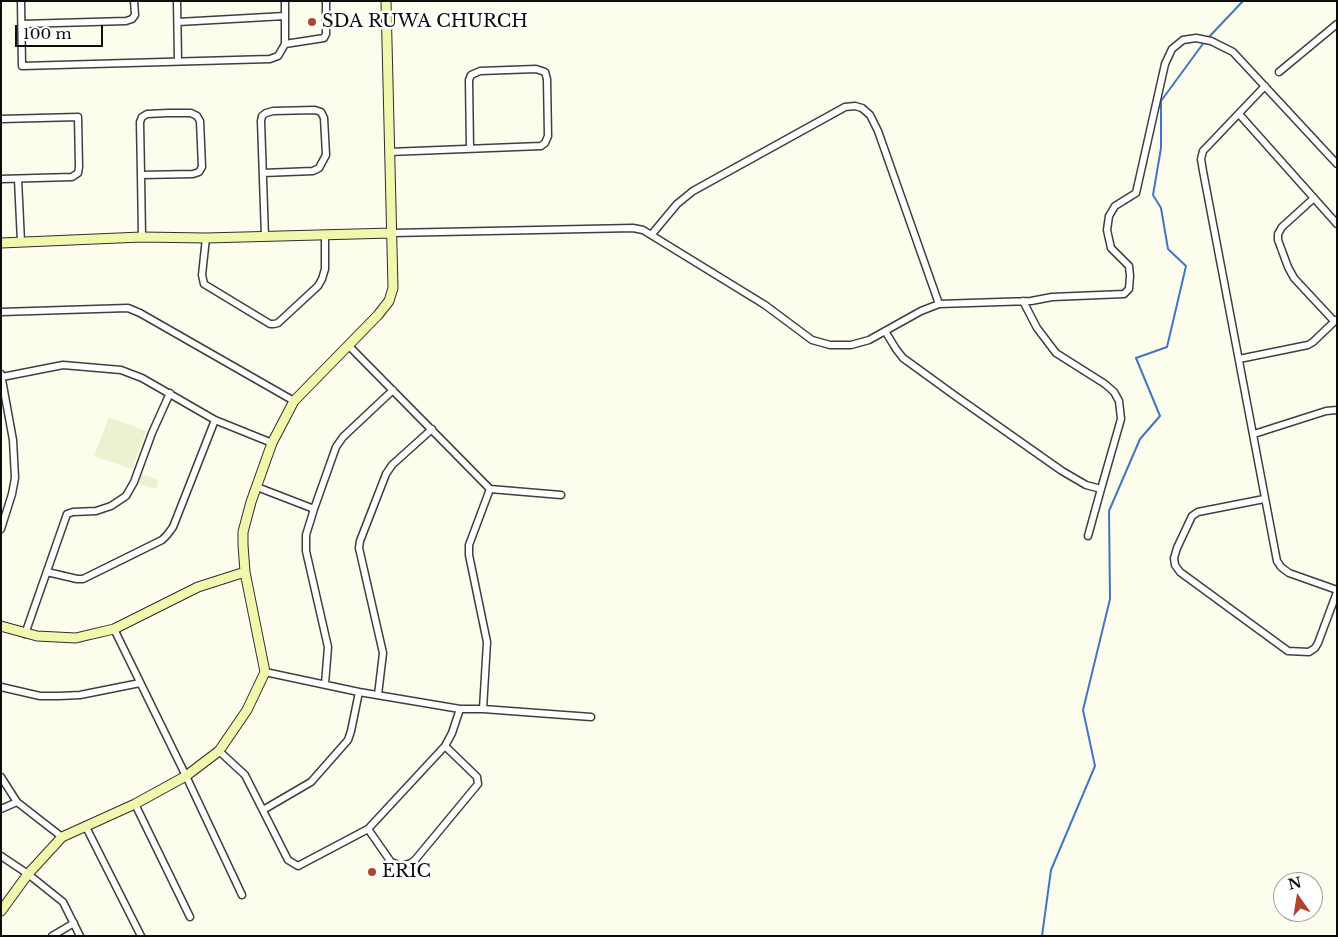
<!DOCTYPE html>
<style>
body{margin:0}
#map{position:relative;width:1338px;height:937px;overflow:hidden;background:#fdfded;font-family:"Libre Baskerville",serif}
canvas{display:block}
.frame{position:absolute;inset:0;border:2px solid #0c0c0c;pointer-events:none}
.north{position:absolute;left:1273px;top:872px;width:50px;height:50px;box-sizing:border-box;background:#fff;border:1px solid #9e9e9e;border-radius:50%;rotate:347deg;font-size:14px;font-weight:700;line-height:20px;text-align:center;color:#0c0c0c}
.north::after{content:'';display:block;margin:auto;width:18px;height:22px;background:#af4431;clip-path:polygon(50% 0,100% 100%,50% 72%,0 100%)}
.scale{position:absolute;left:15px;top:25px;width:88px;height:22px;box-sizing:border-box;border:2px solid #0c0c0c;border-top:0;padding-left:6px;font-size:15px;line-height:18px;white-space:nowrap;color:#0c0c0c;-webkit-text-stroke:4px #fff;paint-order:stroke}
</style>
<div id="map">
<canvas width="1338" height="937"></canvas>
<div class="frame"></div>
<div class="north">N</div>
<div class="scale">100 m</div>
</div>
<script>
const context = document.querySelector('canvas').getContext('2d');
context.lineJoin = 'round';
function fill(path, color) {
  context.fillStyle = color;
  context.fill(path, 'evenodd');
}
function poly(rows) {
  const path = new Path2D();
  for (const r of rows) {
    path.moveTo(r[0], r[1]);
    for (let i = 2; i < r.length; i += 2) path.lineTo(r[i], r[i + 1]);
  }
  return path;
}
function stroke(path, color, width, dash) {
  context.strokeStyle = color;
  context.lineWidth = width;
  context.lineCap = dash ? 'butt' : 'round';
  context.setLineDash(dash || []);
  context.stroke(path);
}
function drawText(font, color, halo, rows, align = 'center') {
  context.font = font + ' "Libre Baskerville",serif';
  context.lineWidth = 5;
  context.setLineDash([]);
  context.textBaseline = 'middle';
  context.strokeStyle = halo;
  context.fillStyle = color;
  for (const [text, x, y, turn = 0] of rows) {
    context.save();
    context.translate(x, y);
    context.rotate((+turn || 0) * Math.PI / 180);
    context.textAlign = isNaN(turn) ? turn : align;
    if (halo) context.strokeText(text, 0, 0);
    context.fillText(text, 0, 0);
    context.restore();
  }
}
fill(poly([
 [109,417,146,431,132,469,94,456],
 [142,474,158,480,156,489,139,484]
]), '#edf1cf');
stroke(poly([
 [1208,38,1243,1],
 [1042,936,1051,870,1095,766,1083,710,1110,599,1109,511,1140,439,1160,416,1136,358,1167,347,1186,266,1168,249,1161,208,1153,195,1161,148,1161,101,1205,41]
]), '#4376c0', 2);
const street = poly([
 [21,1,22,66,270,59,278,56,285,44,285,1],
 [177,1,178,61],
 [178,22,285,16],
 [22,24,126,21,132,19,135,15,134,1],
 [285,44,324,38,326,34,326,1],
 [1279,72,1337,24],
 [1265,86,1203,151,1201,159,1203,171,1277,561,1281,567,1289,573,1337,590],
 [1239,114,1337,224],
 [1,119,78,117,79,167,78,173,72,177,1,179],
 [389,152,541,146,545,143,548,136,547,79,545,72,536,69,480,71,471,75,469,80,470,148],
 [263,173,313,171,319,168,326,155,324,118,321,112,315,110,273,111,266,113,262,116,261,121,265,237],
 [141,175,193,174,199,172,202,167,200,121,197,116,191,113,168,113,147,114,142,117,140,122,141,175,142,237],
 [18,179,21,242],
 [1314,198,1282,227,1278,234,1278,240,1288,267,1294,278,1334,321],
 [392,233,633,228,643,230,765,305,812,340,830,345,851,345,869,340,921,311,939,304,1031,301,1052,297,1124,294,1129,289,1130,276,1129,266,1111,248,1107,230,1109,216,1115,206,1136,193,1165,64,1172,49,1183,40,1196,38,1211,41,1233,52,1337,164],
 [652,234,677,204,693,191,845,107,855,106,862,108,870,115,878,131,939,304],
 [206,238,202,275,204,284,270,324,274,324,278,323,318,286,322,279,325,269,325,236],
 [1023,301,1037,328,1056,353,1105,384,1114,392,1119,401,1121,419,1101,489],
 [1,312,128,308,140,313,294,401],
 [885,331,896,349,903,358,954,395,1062,471,1086,485,1101,489,1088,536],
 [348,345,490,489,469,545,469,555,487,642,483,709],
 [1239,359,1308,345,1313,342,1336,320],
 [2,377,63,365,121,370,142,378,215,420,272,443],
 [1254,434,1326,411,1337,410],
 [257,487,314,509],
 [490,489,561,495],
 [1264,499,1198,512,1192,516,1177,548,1174,558,1175,565,1180,572,1288,651,1309,652,1315,648,1318,643,1337,592],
 [1,529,12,494,15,478,13,440,1,374],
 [47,572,77,579,83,579,162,540,167,535,173,527,215,420],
 [114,629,186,776,242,895],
 [25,634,67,514,73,512,96,511,111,506,126,496,134,482,152,433,170,393],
 [265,672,359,692,460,709,483,709,591,717],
 [325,684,328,647,306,551,306,535,314,509,336,447,343,437,393,390],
 [1,687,40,696,59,696,80,695,140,683],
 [378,695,383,653,359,548,360,541,386,474,392,465,432,429],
 [219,751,245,775,288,860,298,866,368,829,445,746,452,733,460,709],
 [1,777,17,802,62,837],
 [135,804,190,917],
 [1,809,17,802],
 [263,810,311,782,348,740,351,731,359,692],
 [86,827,141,936],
 [368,829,391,862,401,866,411,863,415,860,478,784,477,777,445,746],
 [1,856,28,874,63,902,80,936],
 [52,936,74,923]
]);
const secondary = poly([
 [1,243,142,237,206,238,392,233],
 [1,626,37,636,76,638,84,636,114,629,198,587,245,572],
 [1,911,28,874,62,837,135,804,186,776,219,751,247,710,265,672,245,572,243,545,243,532,251,502,272,443,294,401,378,315,389,301,393,288,386,1]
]);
stroke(street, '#3f3f3f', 9);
stroke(secondary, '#2e2e2e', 11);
stroke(street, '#fff', 6);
stroke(secondary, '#f1f8ad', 9);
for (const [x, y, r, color] of [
 [312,22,5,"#af4431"],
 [372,872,5,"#af4431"]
]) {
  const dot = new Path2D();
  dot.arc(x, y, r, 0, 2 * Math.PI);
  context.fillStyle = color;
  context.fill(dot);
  stroke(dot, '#fff', 2);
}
drawText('18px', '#0c0c0c', '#fff', [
 ["SDA RUWA CHURCH",322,22],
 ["ERIC",382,872]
], 'left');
</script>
